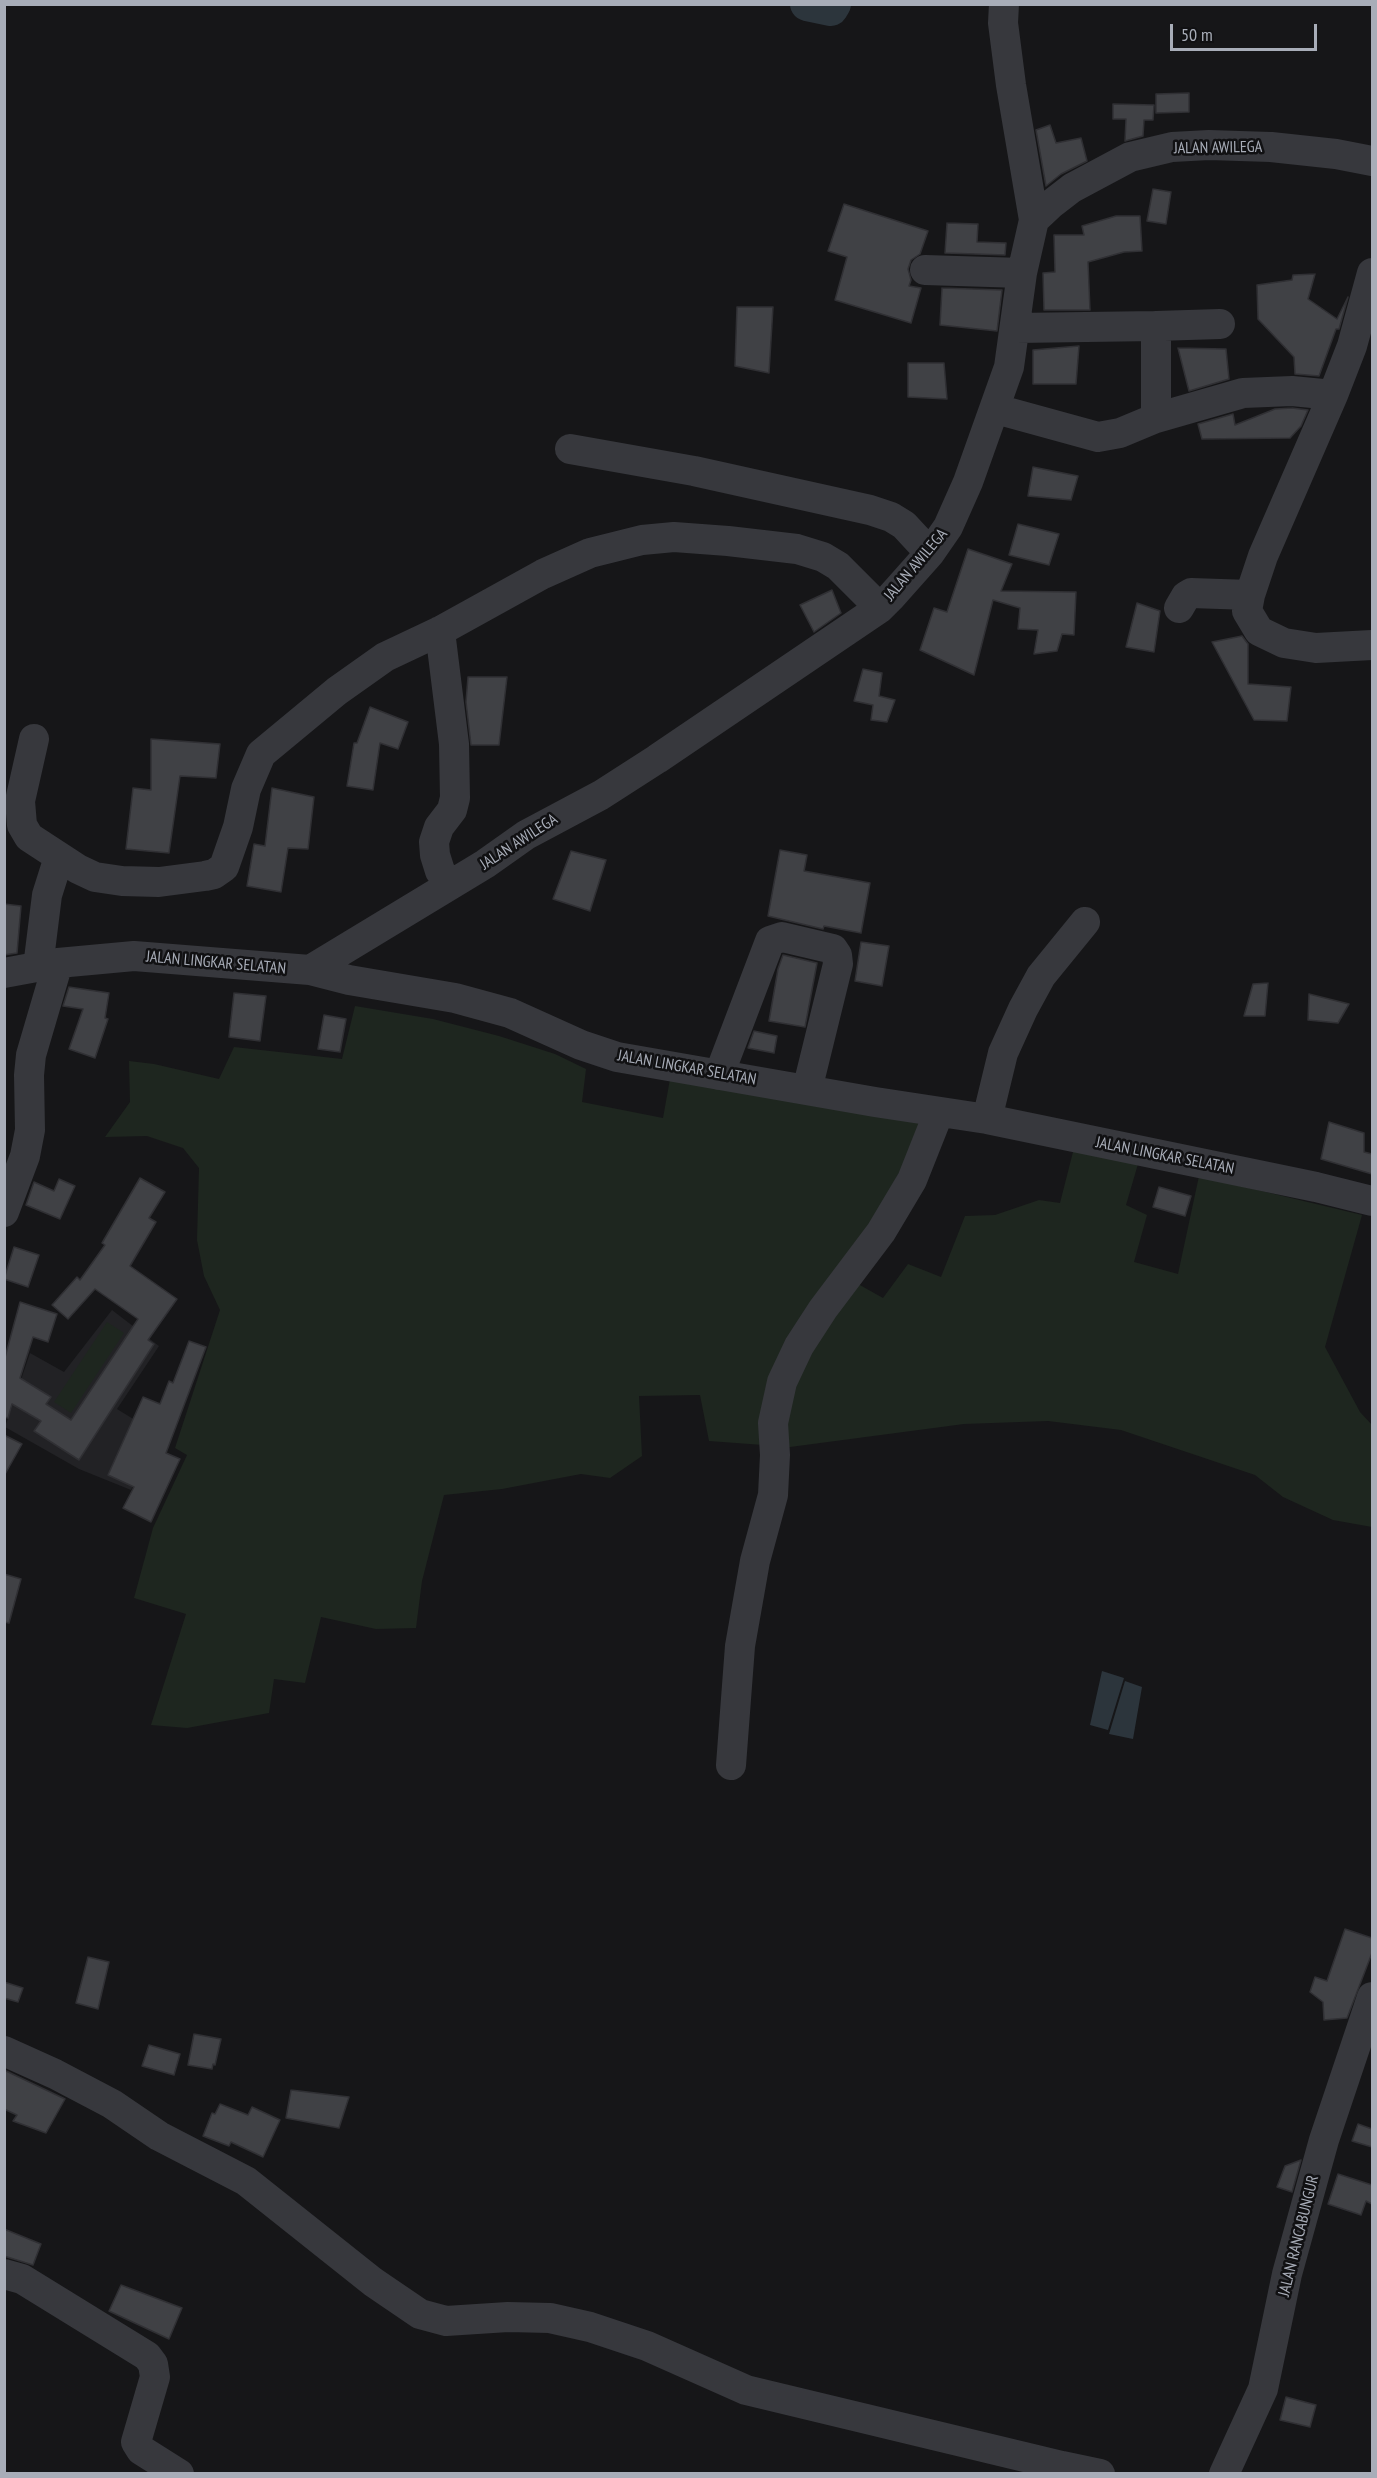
<!DOCTYPE html>
<style>
body{margin:0}
#map{position:relative;width:1377px;height:2478px;overflow:hidden;background:#161618;font-family:"PT Sans Narrow",sans-serif}
canvas{display:block}
.frame{position:absolute;inset:0;border:6px solid #a8adb8;pointer-events:none}
.scale{position:absolute;left:1170px;top:24px;width:147px;height:27px;box-sizing:border-box;border:3px solid #a8adb8;border-top:0;padding-left:8px;font-size:18px;line-height:21px;white-space:nowrap;color:#a8adb8;-webkit-text-stroke:4px #111113;paint-order:stroke}
</style>
<div id="map">
<canvas width="1377" height="2478"></canvas>
<div class="frame"></div>
<div class="scale">50 m</div>
</div>
<script>
const context = document.querySelector('canvas').getContext('2d');
context.lineJoin = 'round';
function fill(path, color) {
  context.fillStyle = color;
  context.fill(path, 'evenodd');
}
function poly(rows) {
  const path = new Path2D();
  for (const r of rows) {
    path.moveTo(r[0], r[1]);
    for (let i = 2; i < r.length; i += 2) path.lineTo(r[i], r[i + 1]);
  }
  return path;
}
function stroke(path, color, width, dash) {
  context.strokeStyle = color;
  context.lineWidth = width;
  context.lineCap = dash ? 'butt' : 'round';
  context.setLineDash(dash || []);
  context.stroke(path);
}
function drawText(font, color, halo, rows, align = 'center') {
  context.font = font + ' "PT Sans Narrow",sans-serif';
  context.lineWidth = 5;
  context.setLineDash([]);
  context.textBaseline = 'middle';
  context.strokeStyle = halo;
  context.fillStyle = color;
  for (const [text, x, y, turn = 0] of rows) {
    context.save();
    context.translate(x, y);
    context.rotate((+turn || 0) * Math.PI / 180);
    context.textAlign = isNaN(turn) ? turn : align;
    if (halo) context.strokeText(text, 0, 0);
    context.fillText(text, 0, 0);
    context.restore();
  }
}
fill(poly([
 [112,1310,159,1346,117,1409,156,1433,131,1490,79,1469,5,1427,30,1353,64,1372]
]), '#222225');
fill(poly([
 [355,1006,433,1019,499,1036,555,1054,586,1069,582,1102,663,1118,670,1079,928,1121,842,1275,883,1298,908,1264,941,1277,965,1216,995,1215,1039,1200,1060,1203,1074,1148,1138,1164,1126,1205,1147,1215,1134,1262,1178,1274,1199,1176,1362,1215,1325,1347,1360,1412,1372,1425,1372,1527,1333,1520,1283,1497,1255,1475,1121,1430,1048,1421,964,1424,790,1447,709,1441,700,1395,639,1396,642,1456,610,1478,581,1474,502,1489,444,1495,422,1581,416,1628,376,1629,321,1617,305,1683,274,1679,269,1713,187,1728,151,1725,186,1614,134,1598,153,1528,187,1455,175,1448,220,1310,204,1276,197,1240,199,1168,183,1148,147,1136,105,1137,130,1102,129,1061,154,1064,219,1079,234,1047,342,1059],
 [107,1322,124,1333,71,1413,54,1402]
]), '#1e261f');
fill(poly([
 [1102,1671,1124,1678,1108,1730,1090,1725],
 [1125,1681,1142,1687,1133,1739,1109,1734]
]), '#2c353c');
stroke(poly([
 [807,4,831,9,834,4]
]), '#2c353c', 34);
const building = poly([
 [1189,93,1189,112,1156,113,1156,94,1189,93],
 [1113,104,1154,105,1153,120,1144,120,1143,136,1125,141,1126,119,1113,119,1113,104],
 [1050,125,1056,143,1081,138,1087,161,1061,174,1046,186,1036,130,1050,125],
 [1153,189,1171,192,1166,224,1147,221,1153,189],
 [844,204,928,231,920,254,911,260,908,269,911,280,909,286,921,288,911,323,835,300,847,257,828,251,844,204],
 [1116,216,1140,216,1142,251,1124,252,1088,262,1090,310,1044,310,1043,273,1055,272,1054,235,1084,235,1082,226,1116,216],
 [947,223,978,224,977,242,1006,243,1005,255,945,253,947,223],
 [1315,274,1308,299,1337,319,1348,297,1339,329,1336,329,1319,376,1295,374,1294,357,1258,319,1257,285,1292,280,1293,275,1315,274],
 [942,288,1002,290,997,331,940,325,942,288],
 [737,307,773,307,769,373,735,366,737,307],
 [1079,346,1076,384,1033,384,1033,350,1079,346],
 [1178,348,1226,349,1229,379,1189,391,1178,348],
 [908,363,944,363,947,399,908,397,908,363],
 [1292,408,1308,410,1301,426,1290,438,1202,439,1198,424,1233,414,1235,425,1275,409,1292,408],
 [1033,467,1078,476,1071,500,1028,496,1033,467],
 [1018,524,1059,534,1049,565,1009,555,1018,524],
 [968,549,1012,564,1001,591,1076,592,1074,635,1062,634,1057,651,1034,654,1038,630,1018,629,1020,608,993,600,974,675,920,650,934,608,947,612,968,549],
 [832,590,841,613,814,632,800,605,832,590],
 [1137,603,1160,611,1154,652,1126,647,1137,603],
 [1242,636,1248,644,1248,684,1291,687,1287,721,1254,720,1212,642,1242,636],
 [863,669,882,673,879,696,895,700,887,722,871,720,873,705,854,701,863,669],
 [468,677,507,677,499,745,471,745,466,702,468,677],
 [370,707,408,722,398,749,380,743,373,790,347,786,354,743,357,743,370,707],
 [151,739,220,744,216,778,180,776,169,853,126,849,133,788,151,790,151,739],
 [272,788,314,797,308,849,288,848,281,892,247,886,254,844,265,846,272,788],
 [780,850,807,855,804,871,870,883,861,933,824,926,823,929,768,916,780,850],
 [571,851,606,860,590,911,553,899,571,851],
 [4,904,21,906,17,953,4,955,4,904],
 [861,942,889,946,882,986,855,981,861,942],
 [783,955,817,963,805,1027,769,1021,778,969,783,955],
 [1268,983,1265,1016,1244,1016,1253,984,1268,983],
 [69,987,109,993,105,1018,108,1019,95,1058,69,1049,83,1009,63,1006,69,987],
 [234,993,266,996,260,1041,229,1037,234,993],
 [1309,994,1349,1004,1338,1023,1308,1020,1309,994],
 [324,1015,346,1019,340,1052,318,1049,324,1015],
 [754,1031,777,1036,774,1053,748,1048,754,1031],
 [1329,1122,1364,1133,1364,1152,1372,1154,1372,1174,1321,1159,1329,1122],
 [140,1178,165,1192,149,1218,156,1222,130,1266,177,1299,148,1340,154,1344,79,1460,34,1431,41,1421,12,1404,8,1418,4,1417,4,1361,20,1302,57,1314,48,1342,33,1337,20,1378,51,1397,46,1404,71,1420,138,1319,95,1289,68,1319,52,1305,77,1277,80,1280,105,1245,102,1243,140,1178],
 [59,1179,75,1186,60,1219,26,1205,34,1182,54,1191,59,1179],
 [1159,1187,1191,1196,1185,1216,1153,1207,1159,1187],
 [14,1247,39,1255,28,1287,4,1279,14,1247],
 [189,1341,206,1347,166,1453,180,1459,151,1522,123,1508,134,1487,108,1475,143,1397,160,1404,169,1381,173,1383,189,1341],
 [4,1435,22,1444,4,1476,4,1435],
 [4,1574,21,1579,9,1623,4,1622,4,1574],
 [1345,1929,1372,1938,1372,1953,1347,2018,1324,2020,1323,2002,1310,1992,1315,1977,1327,1981,1345,1929],
 [88,1957,109,1962,98,2009,76,2003,88,1957],
 [4,1982,23,1988,18,2002,4,1998,4,1982],
 [194,2034,221,2039,215,2065,213,2064,212,2069,188,2065,194,2034],
 [149,2045,180,2054,174,2075,142,2066,149,2045],
 [4,2070,65,2099,46,2133,13,2121,17,2115,4,2109,4,2070],
 [291,2090,349,2097,339,2128,286,2118,291,2090],
 [220,2104,248,2115,252,2107,280,2120,263,2157,231,2142,229,2146,203,2136,212,2113,215,2114,220,2104],
 [1358,2124,1372,2129,1372,2147,1352,2141,1358,2124],
 [1301,2160,1292,2192,1277,2187,1285,2166,1301,2160],
 [1338,2174,1372,2185,1372,2204,1366,2201,1361,2215,1328,2204,1338,2174],
 [4,2229,41,2244,33,2265,4,2256,4,2229],
 [121,2285,182,2308,169,2339,109,2311,121,2285],
 [1286,2397,1316,2405,1310,2427,1280,2420,1286,2397]
]);
fill(building, '#404145');
stroke(building, '#303034', 1.5);
stroke(poly([
 [1004,4,1003,23,1011,85,1034,220],
 [925,270,1022,273],
 [1156,326,1220,324],
 [1016,328,1156,326,1156,418],
 [1333,395,1263,556,1250,595,1247,611,1259,631,1284,643,1316,648,1372,645],
 [996,409,1098,437,1120,433,1156,418,1243,393,1292,391,1333,395,1352,346,1372,273],
 [570,449,694,471,870,510,891,517,904,525,930,553],
 [1179,608,1186,596,1191,593,1250,595],
 [440,631,454,744,455,798,452,810,439,827,434,842,435,855,440,871,450,885],
 [34,739,20,801,22,825,29,837,78,869,95,877,122,881,159,882,205,876,214,874,224,867,238,827,246,789,261,754,337,691,385,657,440,631,543,574,590,553,642,540,674,537,728,541,797,549,823,557,838,566,880,608],
 [38,967,47,895,59,857],
 [310,970,485,864,526,835,601,795,657,759,880,608,890,598,930,553,948,527,968,482,1009,367,1022,273,1034,220,1050,205,1072,188,1130,157,1172,147,1209,145,1271,147,1336,154,1372,161],
 [4,973,58,963,134,956,310,970,349,980,455,998,510,1013,581,1045,617,1057,875,1102,987,1119,1316,1187,1372,1201],
 [719,1075,770,941,782,937,833,949,837,955,838,964,807,1090],
 [987,1119,1003,1053,1023,1009,1041,976,1085,922],
 [4,1212,25,1156,30,1130,29,1075,31,1055,58,963],
 [731,1765,740,1646,755,1561,773,1495,775,1455,773,1423,782,1382,799,1346,823,1309,881,1232,912,1180,939,1112],
 [4,2051,55,2074,112,2104,159,2136,246,2181,373,2282,420,2314,446,2321,508,2317,550,2318,590,2327,647,2346,746,2390,1062,2466,1100,2474],
 [4,2274,22,2279,147,2356,153,2364,155,2377,136,2442,141,2450,179,2474],
 [1224,2474,1263,2389,1287,2274,1324,2140,1372,1997]
]), '#37383d', 30);
drawText('16px', '#a8adb8', '#111113', [
 ["JALAN AWILEGA",1218,148,-1],
 ["JALAN AWILEGA",916,565,-50],
 ["JALAN AWILEGA",519,842,-33],
 ["JALAN LINGKAR SELATAN",216,963,5],
 ["JALAN LINGKAR SELATAN",687,1068,10],
 ["JALAN LINGKAR SELATAN",1165,1156,11],
 ["JALAN RANCABUNGUR",1299,2236,-76]
]);
</script>
